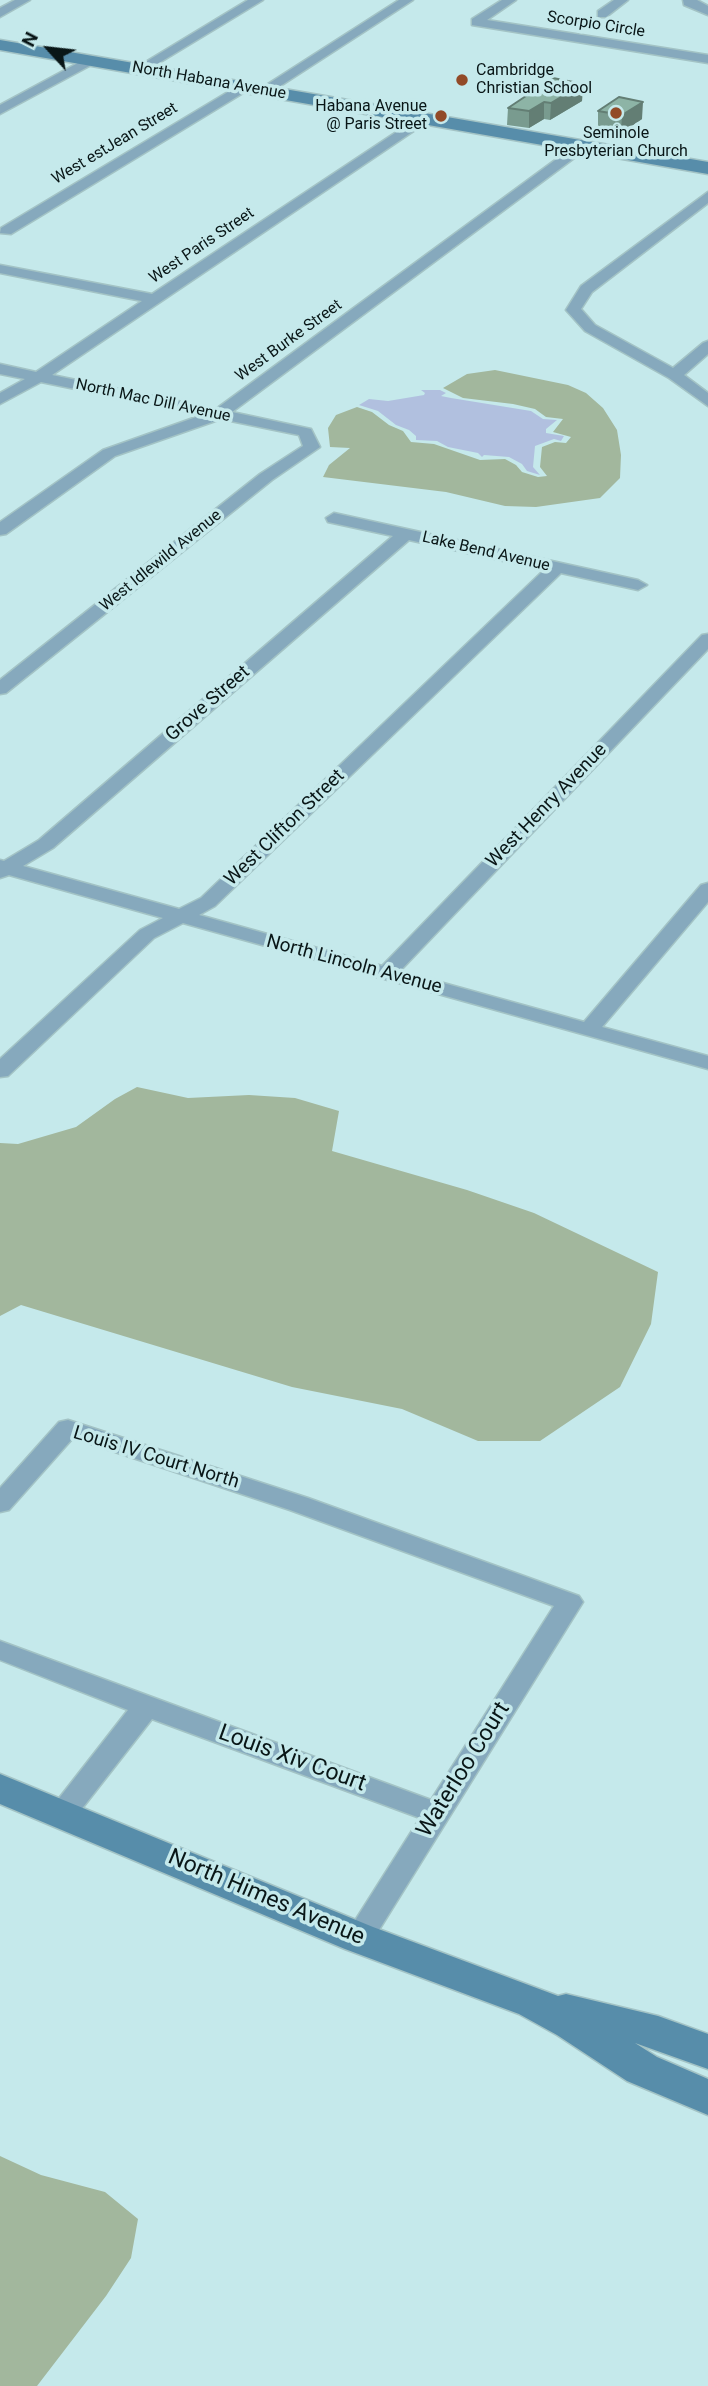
<!DOCTYPE html>
<style>
body{margin:0}
#map{position:relative;width:708px;height:2386px;overflow:hidden;background:#c5e9eb;font-family:Roboto,sans-serif}
canvas{display:block}
.north{position:absolute;left:14px;top:14px;width:70px;height:70px;-webkit-text-stroke:5px #c5e9eb;paint-order:stroke;rotate:297deg;font-size:19px;font-weight:700;line-height:28px;text-align:center;color:#091617}
.north::after{content:'';display:block;margin:auto;width:24px;height:32px;background:#091617;clip-path:polygon(50% 0,100% 100%,50% 72%,0 100%)}
</style>
<div id="map">
<canvas width="708" height="2386"></canvas>
<div class="north">N</div>
</div>
<script>
const context = document.querySelector('canvas').getContext('2d');
context.lineJoin = 'round';
function fill(path, color) {
  context.fillStyle = color;
  context.fill(path, 'evenodd');
}
function poly(rows) {
  const path = new Path2D();
  for (const r of rows) {
    path.moveTo(r[0], r[1]);
    for (let i = 2; i < r.length; i += 2) path.lineTo(r[i], r[i + 1]);
  }
  return path;
}
function stroke(path, color, width, dash) {
  context.strokeStyle = color;
  context.lineWidth = width;
  context.lineCap = dash ? 'butt' : 'round';
  context.setLineDash(dash || []);
  context.stroke(path);
}
function drawText(font, color, halo, rows, align = 'center') {
  context.font = font + ' Roboto,sans-serif';
  context.lineWidth = 7;
  context.setLineDash([]);
  context.textBaseline = 'middle';
  context.strokeStyle = halo;
  context.fillStyle = color;
  for (const [text, x, y, turn = 0] of rows) {
    context.save();
    context.translate(x, y);
    context.rotate((+turn || 0) * Math.PI / 180);
    context.textAlign = isNaN(turn) ? turn : align;
    if (halo) context.strokeText(text, 0, 0);
    context.fillText(text, 0, 0);
    context.restore();
  }
}
fill(poly([
 [495,370,568,385,586,393,603,408,617,430,621,455,620,478,600,498,536,507,505,506,446,492,323,477,329,465,350,448,330,447,328,428,336,415,357,407,372,412,389,425,403,431,411,442,434,444,480,460,505,459,516,465,522,472,538,477,547,476,540,467,542,447,555,442,566,443,571,437,553,432,563,419,546,417,535,409,513,404,463,398,443,388,467,374],
 [137,1087,188,1098,249,1095,295,1098,339,1111,332,1151,467,1190,534,1213,658,1272,651,1324,620,1387,540,1441,478,1441,402,1409,292,1387,21,1305,0,1316,0,1143,18,1144,76,1127,115,1099],
 [0,2156,41,2175,105,2192,138,2219,131,2258,106,2296,37,2386,0,2386]
]), '#a2b79d');
fill(poly([
 [421,390,440,390,446,393,441,396,451,398,531,411,543,419,557,420,546,429,546,433,564,436,561,441,554,439,535,446,533,467,540,475,527,471,522,464,509,457,484,455,482,457,478,453,448,447,437,441,416,440,416,436,409,430,396,425,378,411,359,405,369,399,388,401,424,395,425,393]
]), '#b1c0df');
const street = poly([
 [15,0,30,0,0,17,0,8,15,0],
 [248,0,263,0,144,72,140,73,134,69,248,0],
 [399,0,413,0,268,94,258,94,257,91,399,0],
 [502,0,516,0,487,20,708,55,708,63,472,25,472,19,502,0],
 [614,0,628,0,606,17,598,17,598,11,614,0],
 [683,0,697,0,708,6,708,15,684,5,683,0],
 [89,57,93,58,93,64,0,114,0,105,89,57],
 [243,83,249,87,248,90,11,234,0,233,1,228,243,83],
 [422,115,429,119,427,122,52,375,216,409,577,144,587,144,589,147,232,412,311,429,320,447,272,480,6,693,0,694,0,680,260,474,303,446,299,435,221,419,115,456,6,534,0,535,0,522,103,450,202,415,41,382,0,404,0,393,25,379,0,374,0,364,36,372,142,301,0,273,0,265,152,294,422,115],
 [708,192,708,203,592,292,581,309,595,325,673,368,703,343,708,341,708,354,684,375,708,393,708,406,669,378,585,331,566,310,581,286,708,192],
 [334,513,638,580,647,585,638,590,561,573,215,906,199,915,382,966,702,635,708,634,708,649,400,971,584,1022,701,885,708,883,708,902,602,1027,708,1056,708,1069,183,923,154,938,8,1076,0,1077,0,1059,140,930,163,918,9,875,0,878,0,860,4,861,39,840,393,536,328,522,326,518,334,513],
 [409,540,544,570,201,898,179,909,23,866,53,848,409,540],
 [68,1420,308,1498,579,1596,583,1602,369,1946,359,1949,349,1946,344,1938,420,1818,152,1719,73,1820,63,1823,53,1820,49,1813,53,1806,128,1710,0,1660,0,1641,431,1800,554,1606,290,1510,73,1438,9,1510,0,1512,0,1488,59,1422,68,1420]
]);
const secondary = poly([
 [0,40,708,162,708,174,0,50,0,40],
 [0,1774,373,1927,558,1996,566,1994,658,2016,708,2034,708,2069,635,2043,657,2057,708,2079,708,2115,627,2081,557,2035,519,2014,345,1949,0,1804,0,1774]
]);
stroke(street, '#a3c3c5', 3);
stroke(secondary, '#a3c3c5', 3);
fill(street, '#86a9bd');
fill(secondary, '#578daa');
fill(poly([
 [583,84,582,101,550,120,544,119,529,128,507,125,508,108],
 [598,111,642,119,621,133,598,128]
]), '#799b8f');
fill(poly([
 [583,84,582,101,550,120,551,103],
 [544,102,544,119,529,128,529,111],
 [643,102,642,119,621,133,622,115]
]), '#637e74');
const building = poly([
 [553,78,583,84,551,103,544,102,529,111,508,108,553,78],
 [619,97,643,102,622,115,598,111,619,97]
]);
fill(building, '#8db4a6');
stroke(building, '#637e74', 2);
for (const [x, y, r, color] of [
 [462,80,7,"#924a27"],
 [616,113,7,"#924a27"],
 [441,116,7,"#924a27"]
]) {
  const dot = new Path2D();
  dot.arc(x, y, r, 0, 2 * Math.PI);
  context.fillStyle = color;
  context.fill(dot);
  stroke(dot, '#c5e9eb', 2.5);
}
drawText('16px', '#091617', '#c5e9eb', [
 ["Scorpio Circle",596,25,9],
 ["North Habana Avenue",209,81,10],
 ["West estJean Street",115,144,-31],
 ["West Paris Street",202,246,-34],
 ["West Burke Street",289,341,-36],
 ["North Mac Dill Avenue",153,401,12],
 ["Lake Bend Avenue",486,552,13],
 ["West Idlewild Avenue",161,561,-39]
]);
drawText('16px', '#091617', '#c5e9eb', [
 ["Cambridge",476,71],
 ["Christian School",476,89],
 ["Habana Avenue",427,107,"right"],
 ["@ Paris Street",427,125,"right"],
 ["Seminole",616,134,"center"],
 ["Presbyterian Church",616,152,"center"]
], 'left');
drawText('19px', '#091617', '#c5e9eb', [
 ["Grove Street",208,704,-41],
 ["West Henry Avenue",547,806,-46],
 ["West Clifton Street",285,828,-44],
 ["North Lincoln Avenue",354,965,15],
 ["Louis IV Court North",156,1458,17]
]);
drawText('23px', '#091617', '#c5e9eb', [
 ["Louis Xiv Court",292,1759,20],
 ["Waterloo Court",464,1770,-58],
 ["North Himes Avenue",266,1898,23]
]);
</script>
